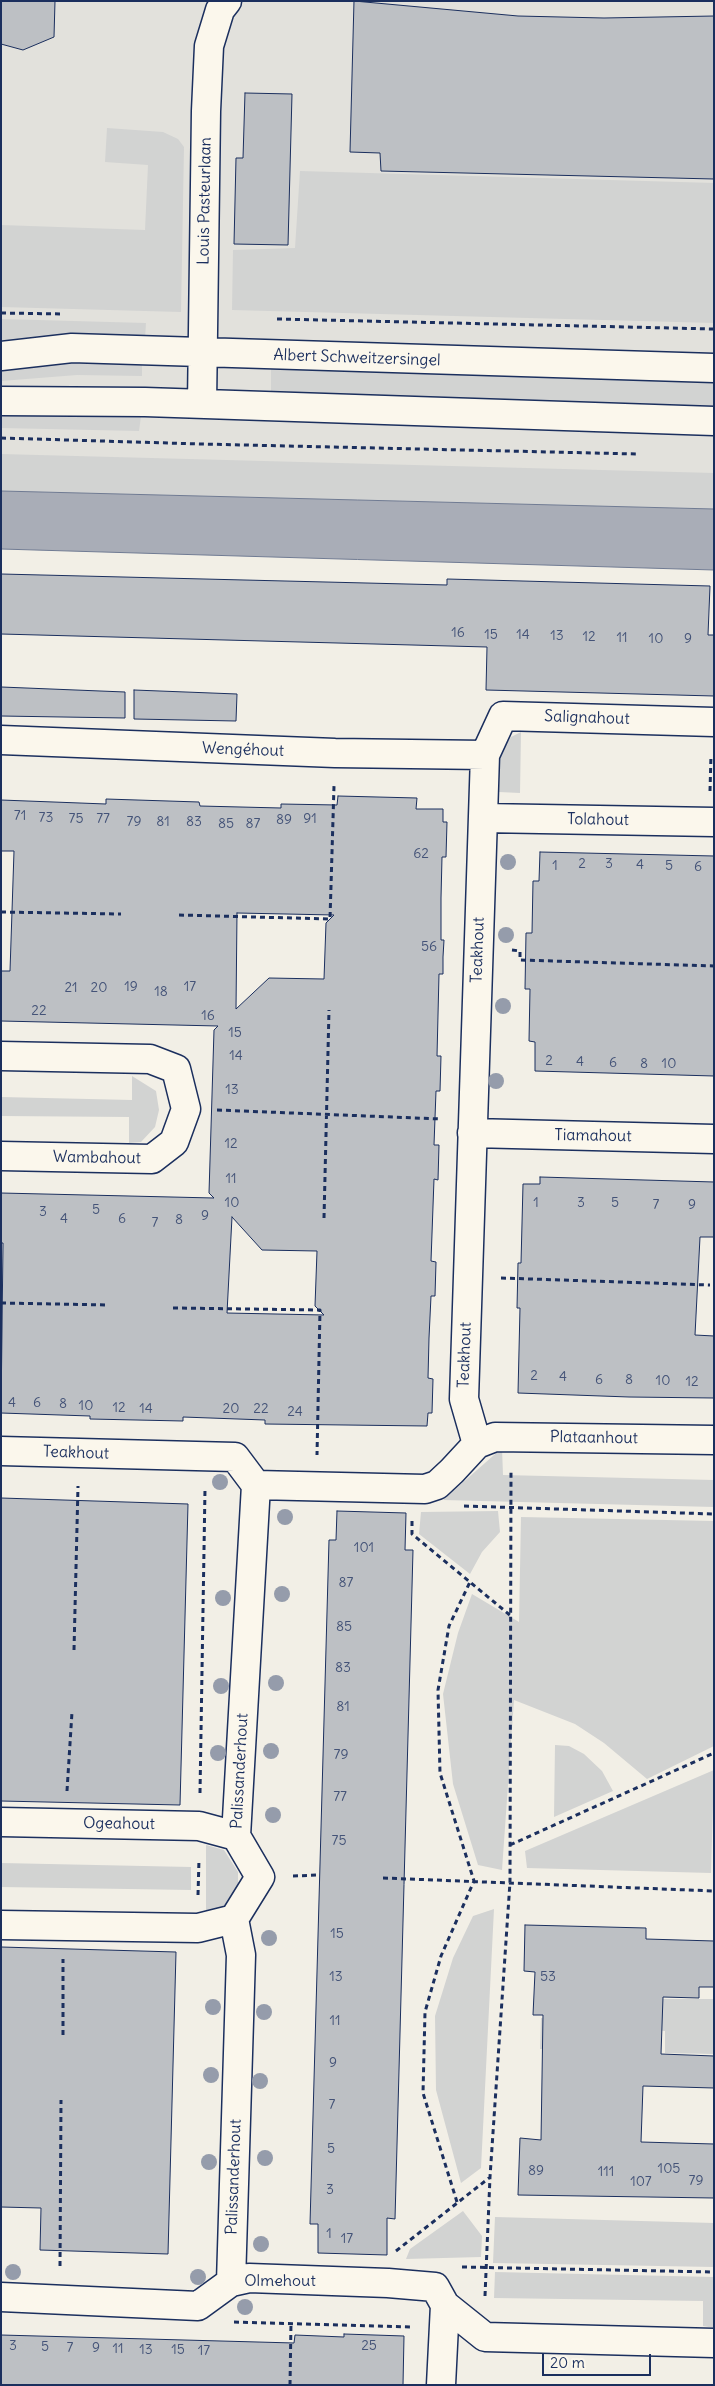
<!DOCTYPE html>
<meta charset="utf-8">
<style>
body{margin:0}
#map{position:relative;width:715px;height:2386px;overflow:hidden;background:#f2efe6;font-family:Delius,sans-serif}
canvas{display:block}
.frame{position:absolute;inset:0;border:2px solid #1b2f5e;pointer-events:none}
.scale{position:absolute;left:542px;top:2354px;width:109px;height:22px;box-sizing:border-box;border:2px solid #1b2f5e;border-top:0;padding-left:6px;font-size:15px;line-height:18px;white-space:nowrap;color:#1b2f5e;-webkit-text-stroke:4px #fbf7ec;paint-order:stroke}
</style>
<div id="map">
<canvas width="715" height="2386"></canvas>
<div class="frame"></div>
<div class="scale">20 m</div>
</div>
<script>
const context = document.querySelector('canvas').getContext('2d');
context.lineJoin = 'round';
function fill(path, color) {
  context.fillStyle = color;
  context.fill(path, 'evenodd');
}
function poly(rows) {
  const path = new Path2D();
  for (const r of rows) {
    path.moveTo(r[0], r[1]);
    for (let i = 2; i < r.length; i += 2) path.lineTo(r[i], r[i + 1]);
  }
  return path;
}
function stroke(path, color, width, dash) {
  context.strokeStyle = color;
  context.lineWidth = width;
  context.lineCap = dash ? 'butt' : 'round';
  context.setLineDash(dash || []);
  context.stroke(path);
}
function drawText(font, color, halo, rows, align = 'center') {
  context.font = font + ' Delius,sans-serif';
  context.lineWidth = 5;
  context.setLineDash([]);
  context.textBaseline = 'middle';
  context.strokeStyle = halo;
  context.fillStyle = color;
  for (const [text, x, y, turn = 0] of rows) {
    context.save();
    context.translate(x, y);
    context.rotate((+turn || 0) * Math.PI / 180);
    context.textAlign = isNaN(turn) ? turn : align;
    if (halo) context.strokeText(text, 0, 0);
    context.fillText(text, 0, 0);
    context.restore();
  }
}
fill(poly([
 [1,1,714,1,714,545,1,528]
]), '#e2e1dc');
fill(poly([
 [107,128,163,132,178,139,184,147,181,312,1,307,1,225,145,230,148,165,105,162],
 [300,171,714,183,714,323,232,310,233,250,295,248],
 [1,319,146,323,145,339,1,344],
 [77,359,142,361,142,376,77,375,1,381,1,366],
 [271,367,714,379,714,408,271,396],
 [1,411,140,415,141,416,139,431,1,428],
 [1,454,714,473,714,509,1,491],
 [521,732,520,793,499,792,500,754,511,737],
 [132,1076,156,1091,159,1110,155,1127,141,1142,129,1143,129,1117,1,1116,1,1097,132,1100],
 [502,1448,503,1475,714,1480,714,1507,443,1500],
 [498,1511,500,1532,482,1552,470,1574,419,1534,421,1512],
 [521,1517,714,1521,714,1746,647,1779,604,1743,575,1724,514,1700,502,1870,478,1865,453,1784,443,1694,458,1633,472,1594,519,1622],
 [555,1745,569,1746,584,1754,602,1771,613,1791,554,1817],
 [714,1770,711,1873,527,1868,525,1851],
 [206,1845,224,1850,238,1872,238,1889,233,1902,221,1912,206,1915],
 [1,1863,191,1867,191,1890,1,1887],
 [494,1909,481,2168,461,2183,436,2090,435,2016,453,1958,473,1916],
 [647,1999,714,1999,714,2054,665,2053,665,2031,639,2030,638,2051,540,2049,541,2018,600,2020],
 [463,2211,482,2236,481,2257,406,2259,410,2249],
 [495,2217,714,2223,714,2267,493,2263],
 [495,2272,714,2277,714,2328,703,2326,703,2301,494,2298]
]), '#d2d3d2');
const water = poly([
 [1,491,714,509,714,570,1,549,1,491]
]);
fill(water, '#a9adb7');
stroke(water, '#707b93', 1);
const building = poly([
 [1,1,55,1,54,37,23,50,1,44,1,1],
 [354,1,518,16,604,18,714,16,714,179,381,171,380,153,350,152,354,1],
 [245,93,292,94,288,245,234,244,236,158,243,158,245,93],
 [1,574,447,585,447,579,710,586,708,635,714,635,714,696,486,690,487,647,1,634,1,574],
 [1,687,125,692,125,718,1,716,1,687],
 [134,690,237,694,236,721,134,719,134,690],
 [338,796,417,798,416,809,443,809,443,822,447,822,446,857,442,857,441,898,441,940,444,940,443,957,443,974,439,974,437,1056,441,1056,440,1091,436,1091,434,1145,439,1145,438,1180,434,1179,431,1261,436,1262,435,1296,431,1296,429,1338,428,1378,433,1379,432,1413,428,1413,427,1426,265,1424,265,1420,183,1417,183,1421,90,1419,90,1416,1,1413,3,1243,1,1243,1,1193,214,1198,209,1193,214,1030,218,1026,1,1021,1,971,10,971,14,851,1,851,1,800,106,804,106,799,199,802,200,806,281,808,281,804,337,805,338,796],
 [237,913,334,915,326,923,324,979,269,978,236,1009,237,913],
 [232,1217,262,1250,317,1251,315,1306,324,1315,227,1313,232,1217],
 [540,852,714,856,714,1076,535,1071,535,1042,529,1041,530,989,525,989,526,933,532,933,533,881,539,881,540,852],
 [540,1177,714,1182,714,1237,700,1237,695,1335,714,1336,714,1398,629,1397,518,1393,520,1308,517,1308,518,1263,521,1263,523,1184,540,1184,540,1177],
 [1,1498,188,1504,180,1805,1,1801,1,1498],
 [337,1511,406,1513,405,1550,413,1550,395,2219,387,2218,387,2255,318,2253,318,2224,310,2224,329,1540,336,1540,337,1511],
 [525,1925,646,1928,646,1939,714,1941,714,1987,699,1987,699,1998,663,1997,661,2054,714,2056,714,2088,643,2086,641,2142,714,2144,714,2198,518,2195,520,2138,541,2140,543,2015,533,2015,535,1972,524,1971,525,1925],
 [1,1947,176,1952,168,2254,40,2250,41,2208,1,2207,1,1947],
 [344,2334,404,2336,403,2385,1,2385,1,2335,294,2343,295,2335,344,2337,344,2334]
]);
fill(building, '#bdc0c4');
stroke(building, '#1b2f5e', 1);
const minor = poly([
 [1,356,72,348,714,368],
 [1,401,145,402,714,421],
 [202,404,206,111,209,46,220,10,227,1],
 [1,740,335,753,485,755],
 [483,818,714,822],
 [1,1056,150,1059,176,1069,186,1109,174,1142,152,1159,1,1156],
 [472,1133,714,1139],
 [477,1444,495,1437,714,1440],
 [1,1451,235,1457,256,1485,425,1489,437,1485,452,1471,477,1444,464,1399,485,755,503,716,714,722],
 [1,1822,199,1826,236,1836],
 [1,1925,198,1928,234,1919],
 [231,2282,241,1955,234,1919,260,1877,236,1836,256,1485],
 [1,2297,198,2306,231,2282,249,2278,388,2283,435,2287,445,2305,441,2385],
 [445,2305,485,2337,714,2343]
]);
stroke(minor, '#1b2f5e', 31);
stroke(poly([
 [1,313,63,314],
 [277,319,714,329],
 [1,438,201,444,638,454],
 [710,791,711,755],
 [1,912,121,914],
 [179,915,330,919,334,786],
 [512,950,520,951,520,960,714,966],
 [217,1110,441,1119],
 [324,1218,329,1010],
 [501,1278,710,1285],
 [1,1303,108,1305],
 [173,1308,320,1310,317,1455],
 [464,1506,714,1514],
 [412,1521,412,1534,511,1616],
 [74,1650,78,1486],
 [67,1791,72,1712],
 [200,1793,205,1489],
 [510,1845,714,1753],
 [293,1876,319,1875],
 [383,1878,714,1891],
 [198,1895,199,1859],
 [63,2035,63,1959],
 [457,2202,423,2093,425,2012,441,1956,474,1881,440,1773,438,1690,449,1626,470,1582],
 [396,2251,489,2178],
 [60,2266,61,2100],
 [462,2267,714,2272],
 [485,2296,490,2177,510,1882,511,1471],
 [234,2322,412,2327],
 [290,2385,291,2323]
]), '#1b2f5e', 3, [5, 4]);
stroke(minor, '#fbf7ec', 28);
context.fillStyle = '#959cab';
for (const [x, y] of [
 [508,862],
 [506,935],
 [503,1006],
 [496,1081],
 [220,1482],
 [285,1517],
 [282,1594],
 [223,1598],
 [276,1683],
 [221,1686],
 [271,1751],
 [218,1753],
 [273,1815],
 [269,1938],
 [213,2007],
 [264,2012],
 [211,2075],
 [260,2081],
 [265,2158],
 [209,2162],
 [261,2244],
 [13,2272],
 [198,2277],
 [245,2307]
]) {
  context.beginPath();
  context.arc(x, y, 8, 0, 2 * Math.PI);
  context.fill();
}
drawText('14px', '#445378', null, [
 ["16",458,633],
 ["15",491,635],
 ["14",523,635],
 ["13",557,636],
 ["12",589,637],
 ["11",622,638],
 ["10",656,639],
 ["9",688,639],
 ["71",20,816],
 ["73",46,818],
 ["75",76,819],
 ["77",103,819],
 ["91",310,819],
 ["89",284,820],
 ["79",134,822],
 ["81",163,822],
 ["83",194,822],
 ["85",226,824],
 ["87",253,824],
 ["62",421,854],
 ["2",582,864],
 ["3",609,864],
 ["4",640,865],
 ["1",555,866],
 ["5",669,866],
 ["6",698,867],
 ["56",429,947],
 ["19",131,987],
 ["17",190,987],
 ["21",71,988],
 ["20",99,988],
 ["18",161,992],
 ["22",39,1011],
 ["16",208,1016],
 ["15",235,1033],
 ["14",236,1056],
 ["2",549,1061],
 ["4",580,1062],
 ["6",613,1063],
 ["8",644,1064],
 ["10",669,1064],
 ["13",232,1090],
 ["12",231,1144],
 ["11",231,1179],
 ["10",232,1203],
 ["1",536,1203],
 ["3",581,1203],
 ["5",615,1203],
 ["7",656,1205],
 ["9",692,1205],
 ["5",96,1210],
 ["3",43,1212],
 ["9",205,1216],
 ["4",64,1219],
 ["6",122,1219],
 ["8",179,1220],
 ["7",155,1223],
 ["2",534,1376],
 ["4",563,1377],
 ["6",599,1380],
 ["8",629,1380],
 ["10",663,1381],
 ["12",692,1382],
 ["4",12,1403],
 ["6",37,1403],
 ["8",63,1404],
 ["10",86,1406],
 ["12",119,1408],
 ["14",146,1409],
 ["20",231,1409],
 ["22",261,1409],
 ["24",295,1412],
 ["101",364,1548],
 ["87",346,1583],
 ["85",344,1627],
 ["83",343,1668],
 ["81",343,1707],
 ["79",341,1755],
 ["77",340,1797],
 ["75",339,1841],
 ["15",337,1934],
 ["13",336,1977],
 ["53",548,1977],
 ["11",335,2021],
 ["9",333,2063],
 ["7",332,2105],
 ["5",331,2149],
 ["105",669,2169],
 ["89",536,2171],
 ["111",606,2172],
 ["79",696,2181],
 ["107",641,2182],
 ["3",330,2190],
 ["1",329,2234],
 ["17",347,2239],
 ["3",13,2346],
 ["25",369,2346],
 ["5",45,2347],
 ["7",70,2348],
 ["9",96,2348],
 ["11",118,2349],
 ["13",146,2350],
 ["15",178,2350],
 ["17",204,2351]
]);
drawText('16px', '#1b2f5e', '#fbf7ec', [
 ["Louis Pasteurlaan",205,201,-89],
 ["Albert Schweitzersingel",357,358,2],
 ["Salignahout",587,718,2],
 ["Wengéhout",243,750,2],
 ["Tolahout",598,820,1],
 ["Teakhout",478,950,-88],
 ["Tiamahout",593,1136,1],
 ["Wambahout",97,1158,1],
 ["Teakhout",465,1355,-88],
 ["Plataanhout",594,1438,1],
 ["Teakhout",76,1453,2],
 ["Palissanderhout",240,1771,-87],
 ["Ogeahout",119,1824,1],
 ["Palissanderhout",234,2177,-88],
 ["Olmehout",280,2281]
]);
</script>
